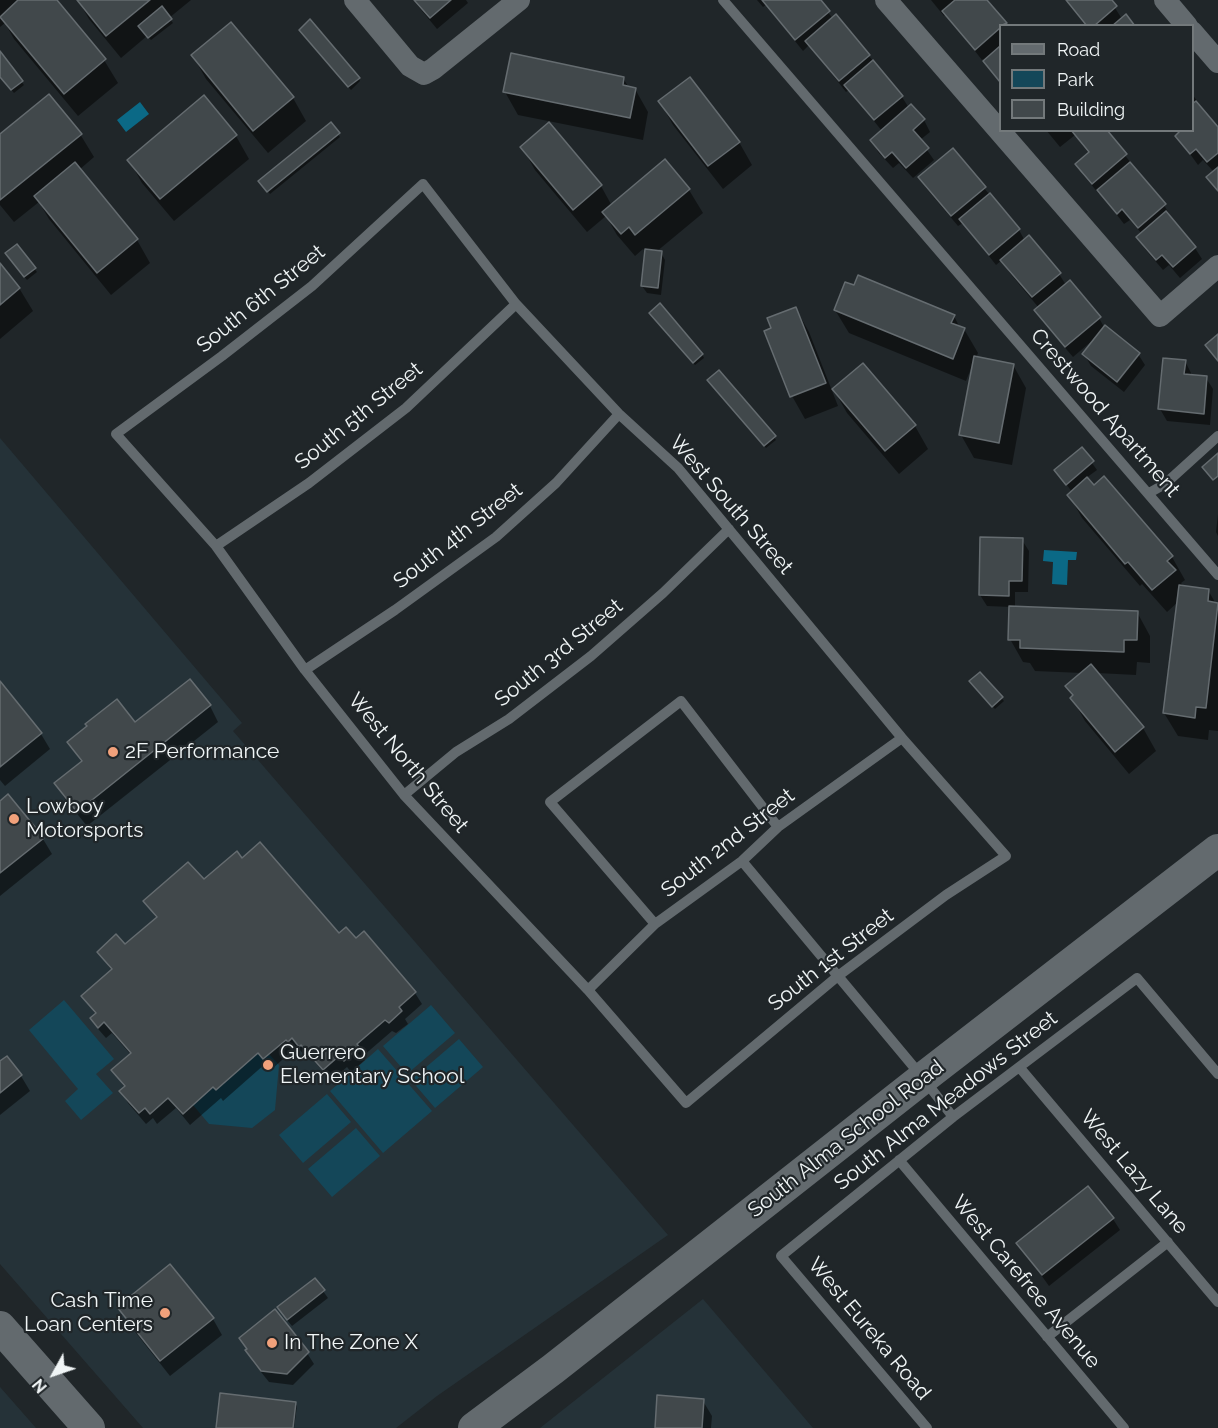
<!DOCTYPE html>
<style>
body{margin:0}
#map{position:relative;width:1218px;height:1428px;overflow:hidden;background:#202629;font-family:Raleway,sans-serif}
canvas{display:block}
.legend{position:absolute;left:999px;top:24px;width:195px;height:108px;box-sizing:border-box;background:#202629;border:2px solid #73797b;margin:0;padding:8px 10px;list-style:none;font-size:18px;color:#f0f5f6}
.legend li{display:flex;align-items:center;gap:12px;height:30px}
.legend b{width:30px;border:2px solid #73797b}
.north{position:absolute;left:24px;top:1344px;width:60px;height:60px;-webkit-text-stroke:4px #202629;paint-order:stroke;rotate:230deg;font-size:16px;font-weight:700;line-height:24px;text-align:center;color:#f0f5f6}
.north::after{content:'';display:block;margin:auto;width:21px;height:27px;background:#f0f5f6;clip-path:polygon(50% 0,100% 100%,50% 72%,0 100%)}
</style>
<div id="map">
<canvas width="1218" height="1428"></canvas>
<ul class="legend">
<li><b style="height:8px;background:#636a6e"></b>Road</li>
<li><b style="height:16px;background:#144759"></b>Park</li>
<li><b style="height:16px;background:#41484b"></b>Building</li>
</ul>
<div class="north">N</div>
</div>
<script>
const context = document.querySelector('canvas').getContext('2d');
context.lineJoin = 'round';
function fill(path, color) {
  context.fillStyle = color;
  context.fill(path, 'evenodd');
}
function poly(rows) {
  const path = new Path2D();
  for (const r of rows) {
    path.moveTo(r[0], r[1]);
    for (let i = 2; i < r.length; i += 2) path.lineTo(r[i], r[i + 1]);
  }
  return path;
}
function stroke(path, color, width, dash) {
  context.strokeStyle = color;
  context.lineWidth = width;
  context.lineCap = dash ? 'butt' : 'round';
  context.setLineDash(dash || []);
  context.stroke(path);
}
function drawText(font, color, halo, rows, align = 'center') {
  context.font = font + ' Raleway,sans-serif';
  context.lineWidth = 4.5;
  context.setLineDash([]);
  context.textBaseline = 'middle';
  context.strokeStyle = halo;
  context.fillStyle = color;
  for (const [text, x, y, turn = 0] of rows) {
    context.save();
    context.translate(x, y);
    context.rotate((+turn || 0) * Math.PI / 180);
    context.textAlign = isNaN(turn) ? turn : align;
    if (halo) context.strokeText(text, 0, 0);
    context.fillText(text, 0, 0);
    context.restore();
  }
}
fill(poly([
 [0,438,242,723,233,731,668,1235,437,1396,396,1428,143,1428,0,1264],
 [703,1299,813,1428,540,1428],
 [0,1387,36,1428,0,1428]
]), '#253238');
fill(poly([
 [64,1000,114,1059,96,1074,113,1093,81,1120,65,1101,78,1089,29,1030],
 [431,1005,455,1033,407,1074,383,1046],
 [459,1039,483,1067,435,1108,411,1080],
 [378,1049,432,1111,383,1153,330,1091],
 [258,1053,263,1059,269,1054,279,1065,275,1110,252,1128,209,1124,193,1105,213,1087,216,1090],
 [327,1094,351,1122,303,1163,279,1135],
 [356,1128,380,1156,332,1197,308,1169]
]), '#144759');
fill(poly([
 [140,102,149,114,126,132,117,120],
 [1044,550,1077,552,1076,560,1068,560,1067,585,1052,584,1053,562,1043,561]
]), '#0b6986');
fill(poly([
 [0,0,55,0,104,60,118,83,78,116,14,39,5,23,0,27],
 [78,0,191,0,169,18,173,23,151,40,147,36,121,58,89,19],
 [413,0,466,0,468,3,437,29],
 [757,0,819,0,833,19,869,56,902,97,909,108,924,120,930,132,920,140,934,160,913,178,899,163,893,168,878,152,872,140,882,131,849,90,846,92,809,45,803,51,766,5,763,7],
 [931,0,986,0,1005,24,1006,26,1000,26,1000,83,983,59,982,60,946,14,944,16],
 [1065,0,1110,0,1122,19,1134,26,1086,26],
 [302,33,359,78,360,81,351,90],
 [0,54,24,85,14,93,0,76],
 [193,56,293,98,306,121,268,153,206,79],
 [623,78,629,88,635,89,648,112,643,140,518,115,505,92],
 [1192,94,1218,129,1218,192,1208,177,1214,172,1203,160,1198,165,1177,136,1180,134,1177,130,1192,130],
 [660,102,739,142,752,165,723,189,673,125],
 [330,124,340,137,270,194,262,184],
 [1046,130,1105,130,1164,205,1171,217,1169,218,1195,248,1202,259,1180,278,1169,265,1163,270,1145,249,1138,237,1142,234,1130,220,1124,224,1100,193,1099,194,1084,176,1077,164,1089,154,1075,135,1060,147],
 [80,134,94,157,79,170,137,240,150,263,111,295,49,219,39,202,14,222,0,205,0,136],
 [236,136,249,159,174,221,142,183,129,160],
 [522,147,601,186,612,206,665,161,689,190,703,213,656,252,661,253,665,260,661,295,647,293,642,286,646,253,643,249,635,256,617,235,606,216,587,232,535,170],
 [920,177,984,188,1019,230,1025,241,1059,274,1066,285,1099,318,1104,327,1138,354,1145,365,1124,392,1091,366,1084,354,1093,340,1073,357,1043,322,1036,310,1039,308,1009,272,1002,260,996,265,963,223,958,226,926,188],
 [17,246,37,272,27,280,8,257],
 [0,266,19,288,33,311,0,339],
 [796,309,809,332,838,406,805,419,792,396,772,329],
 [835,310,954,316,960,328,964,329,978,353,976,358,1013,365,1026,388,1012,465,974,458,961,435,972,366,966,381,849,333],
 [653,316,702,354,704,358,695,365],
 [1185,361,1191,373,1191,376,1206,378,1213,389,1210,425,1167,421,1160,409],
 [863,365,915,426,928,449,899,474,847,413,834,390],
 [711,383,774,437,776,440,766,448],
 [1082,449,1097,470,1086,478,1172,557,1185,580,1181,583,1184,587,1208,590,1216,604,1218,604,1218,731,1209,730,1208,740,1178,736,1164,713,1178,602,1167,612,1142,584,1140,586,1082,518,1069,495,1072,492,1056,470],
 [1218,514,1218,536,1216,532],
 [1022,540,1029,551,1028,592,1015,592,1015,608,1137,612,1150,636,1150,663,1137,662,1136,675,1097,673,1143,728,1156,751,1129,774,1085,721,1072,698,1073,697,1067,686,1082,673,1035,671,1030,663,1023,662,1010,639,1011,607,987,606,980,595],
 [980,674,1004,701,995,709,973,685],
 [189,681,210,706,218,722,87,826,65,799,56,783,82,763,69,743,135,724],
 [0,683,41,734,50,749,5,786,0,780],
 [0,802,43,839,52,854,0,896],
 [242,860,339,936,355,940,364,933,415,993,422,1004,405,1019,408,1024,396,1033,392,1031,363,1056,365,1060,351,1072,347,1067,331,1081,309,1055,306,1057,299,1049,295,1053,293,1050,271,1070,265,1064,223,1101,221,1098,190,1125,176,1108,157,1124,153,1118,146,1124,128,1103,121,1091,125,1088,113,1071,131,1055,112,1033,106,1038,99,1030,92,1019,96,1015,83,996,112,971,98,952,125,946,157,919,145,902,204,882],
 [6,1058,21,1076,30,1091,0,1115,0,1063],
 [1113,1219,1120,1230,1049,1286,1018,1243],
 [170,1266,213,1319,222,1335,170,1376,128,1323,119,1307],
 [315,1280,328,1298,292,1326,283,1315],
 [241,1338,307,1353,314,1364,293,1385,269,1382,253,1362],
 [703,1401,712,1416,711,1428,656,1428],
 [295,1403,297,1406,294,1428,218,1428]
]), '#0007');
const building = poly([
 [18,0,57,0,106,59,64,94,0,17,18,0],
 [77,0,150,0,106,36,77,0],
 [414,0,451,0,430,18,414,0],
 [762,0,821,0,830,11,795,40,762,0],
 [955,0,987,0,1007,23,1000,26,1000,28,975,50,942,11,955,0],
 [1066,0,1112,0,1117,6,1094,26,1087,26,1066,0],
 [162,6,172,19,148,38,138,26,162,6],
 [836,14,870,55,839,81,805,41,836,14],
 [1126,14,1135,26,1112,26,1126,14],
 [310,19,360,78,348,87,299,30,310,19],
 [231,22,294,97,253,131,191,55,231,22],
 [1000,46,1000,82,983,61,1000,46],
 [0,51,23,81,11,90,0,77,0,51],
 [511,53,624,77,623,85,636,88,630,118,503,92,511,53],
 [873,60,903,96,874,120,844,85,873,60],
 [690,77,740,142,708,166,658,101,690,77],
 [49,94,82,134,0,200,0,134,49,94],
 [204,95,237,135,160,199,127,160,204,95],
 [1196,101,1218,127,1218,153,1207,162,1196,149,1190,154,1175,136,1179,132,1178,130,1192,130,1192,104,1196,101],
 [911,104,925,119,913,130,929,148,906,168,892,152,885,158,870,140,911,104],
 [331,122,340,133,267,192,258,181,331,122],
 [549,122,602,185,573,210,520,147,549,122],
 [1071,130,1107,130,1127,154,1092,184,1075,164,1089,152,1071,130],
 [953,148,986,187,951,216,918,177,953,148],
 [665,159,690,189,635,235,629,227,621,234,602,212,665,159],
 [75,162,138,239,97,273,34,196,75,162],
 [1130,162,1166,204,1138,228,1122,209,1117,214,1097,190,1130,162],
 [1218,167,1218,191,1206,177,1218,167],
 [990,193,1020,229,989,255,959,219,990,193],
 [1166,211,1196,247,1173,267,1162,255,1156,260,1136,237,1166,211],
 [1029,235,1061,273,1032,297,1000,260,1029,235],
 [17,244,36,268,24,277,5,253,17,244],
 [645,249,662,251,658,288,641,286,645,249],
 [0,263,20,288,0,305,0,263],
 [858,275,955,315,951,323,965,328,953,359,834,310,845,282,854,285,858,275],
 [1070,280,1101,317,1065,347,1034,310,1070,280],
 [660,303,703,354,693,363,649,313,660,303],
 [796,307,826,383,790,397,764,331,771,328,767,318,796,307],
 [1105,325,1140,353,1117,382,1082,354,1105,325],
 [1218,334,1218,361,1205,345,1218,334],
 [974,356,1014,364,999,443,959,435,974,356],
 [1163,358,1186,360,1184,374,1207,376,1204,414,1158,409,1163,358],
 [863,363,916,425,885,451,832,389,863,363],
 [719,370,776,436,764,446,707,380,719,370],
 [1082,447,1094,461,1066,485,1054,470,1082,447],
 [1218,453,1218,476,1213,480,1202,467,1218,453],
 [1104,476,1173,556,1167,561,1176,570,1152,590,1128,562,1125,564,1067,495,1087,477,1094,485,1104,476],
 [980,537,1023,538,1022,581,1009,581,1009,596,979,595,980,537],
 [1179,585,1209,589,1208,601,1218,603,1206,708,1196,707,1195,718,1163,713,1179,585],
 [1009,606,1138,611,1137,640,1124,640,1124,652,1020,648,1020,640,1008,640,1009,606],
 [1091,664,1144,727,1115,752,1070,698,1073,695,1065,686,1091,664],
 [980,672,1003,697,992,707,969,681,980,672],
 [190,679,211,705,77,812,54,783,82,761,67,742,87,726,85,724,117,699,135,722,190,679],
 [0,681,42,733,0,767,0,681],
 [8,794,44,838,0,873,0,801,8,794],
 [260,842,339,933,346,927,356,938,364,931,416,992,399,1007,402,1011,389,1023,385,1020,357,1044,359,1047,344,1061,339,1056,323,1070,301,1045,299,1047,292,1038,288,1042,286,1040,263,1059,258,1053,216,1090,213,1087,183,1114,168,1098,150,1114,145,1108,139,1113,119,1091,125,1086,111,1070,131,1053,104,1022,98,1028,90,1018,96,1013,81,996,112,969,97,952,116,934,125,944,157,917,143,901,188,862,204,879,237,851,242,858,260,842],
 [7,1056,22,1075,0,1093,0,1061,7,1056],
 [1088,1186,1114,1218,1042,1275,1016,1243,1088,1186],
 [170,1264,214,1318,160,1361,117,1307,170,1264],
 [315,1278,325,1290,287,1320,277,1307,315,1278],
 [275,1309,309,1352,287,1374,261,1371,245,1350,247,1349,239,1338,275,1309],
 [220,1393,296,1402,293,1428,216,1428,220,1393],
 [657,1395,704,1399,702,1428,655,1428,657,1395]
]);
fill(building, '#41484b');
stroke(building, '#656c70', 1.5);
stroke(poly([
 [723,0,1218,575],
 [423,184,516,304,619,414,678,468,902,738,1006,856,946,895,838,976,686,1103,588,990,404,795,305,670,216,546,116,434,222,356,312,286,423,184],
 [1149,493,1165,484,1218,436],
 [216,546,309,483,406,408,516,304],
 [305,670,395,610,496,537,556,483,619,414],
 [404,795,456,752,509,719,591,656,663,593,729,529],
 [742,861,923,1078,953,1117],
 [655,924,550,802,681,701,778,827],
 [588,990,655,924,742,861,778,827,902,738],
 [1020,1068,1218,1302],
 [899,1160,1124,1428],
 [1047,1337,1168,1242],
 [927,1428,781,1256,953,1117,1137,978,1218,1074]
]), '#636a6e', 10);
stroke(poly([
 [355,0,410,66,424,74,433,69,519,0],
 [886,0,1160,316,1218,266],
 [1165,0,1187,26],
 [1192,32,1218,62]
]), '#636a6e', 22);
stroke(poly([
 [0,1327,89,1428],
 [474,1428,553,1369,923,1078,1218,850]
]), '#636a6e', 32);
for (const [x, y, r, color] of [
 [113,752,6,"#f1a17b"],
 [14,819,6,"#f1a17b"],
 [268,1065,6,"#f1a17b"],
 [165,1313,6,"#f1a17b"],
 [272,1343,6,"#f1a17b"]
]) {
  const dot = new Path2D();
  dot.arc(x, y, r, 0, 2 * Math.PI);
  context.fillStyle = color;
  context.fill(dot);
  stroke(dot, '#202629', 2);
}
drawText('21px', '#f0f5f6', '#202629', [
 ["South 6th Street",261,299,-39],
 ["Crestwood Apartment",1105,413,49],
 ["South 5th Street",359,416,-39],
 ["West South Street",731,505,49],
 ["South 4th Street",458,536,-38],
 ["South 3rd Street",559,653,-39],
 ["West North Street",408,763,50],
 ["South 2nd Street",728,843,-38],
 ["South 1st Street",831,960,-38],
 ["South Alma Meadows Street",946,1101,-38],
 ["South Alma School Road",846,1139,-38],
 ["West Lazy Lane",1134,1172,50],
 ["West Carefree Avenue",1026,1282,50],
 ["West Eureka Road",869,1329,50]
]);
drawText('21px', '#f0f5f6', '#202629', [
 ["2F Performance",125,752],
 ["Lowboy",26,807],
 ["Motorsports",26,831],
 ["Guerrero",280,1053],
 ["Elementary School",280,1077],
 ["Cash Time",153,1301,"right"],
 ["Loan Centers",153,1325,"right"],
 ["In The Zone X",284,1343]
], 'left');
</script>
